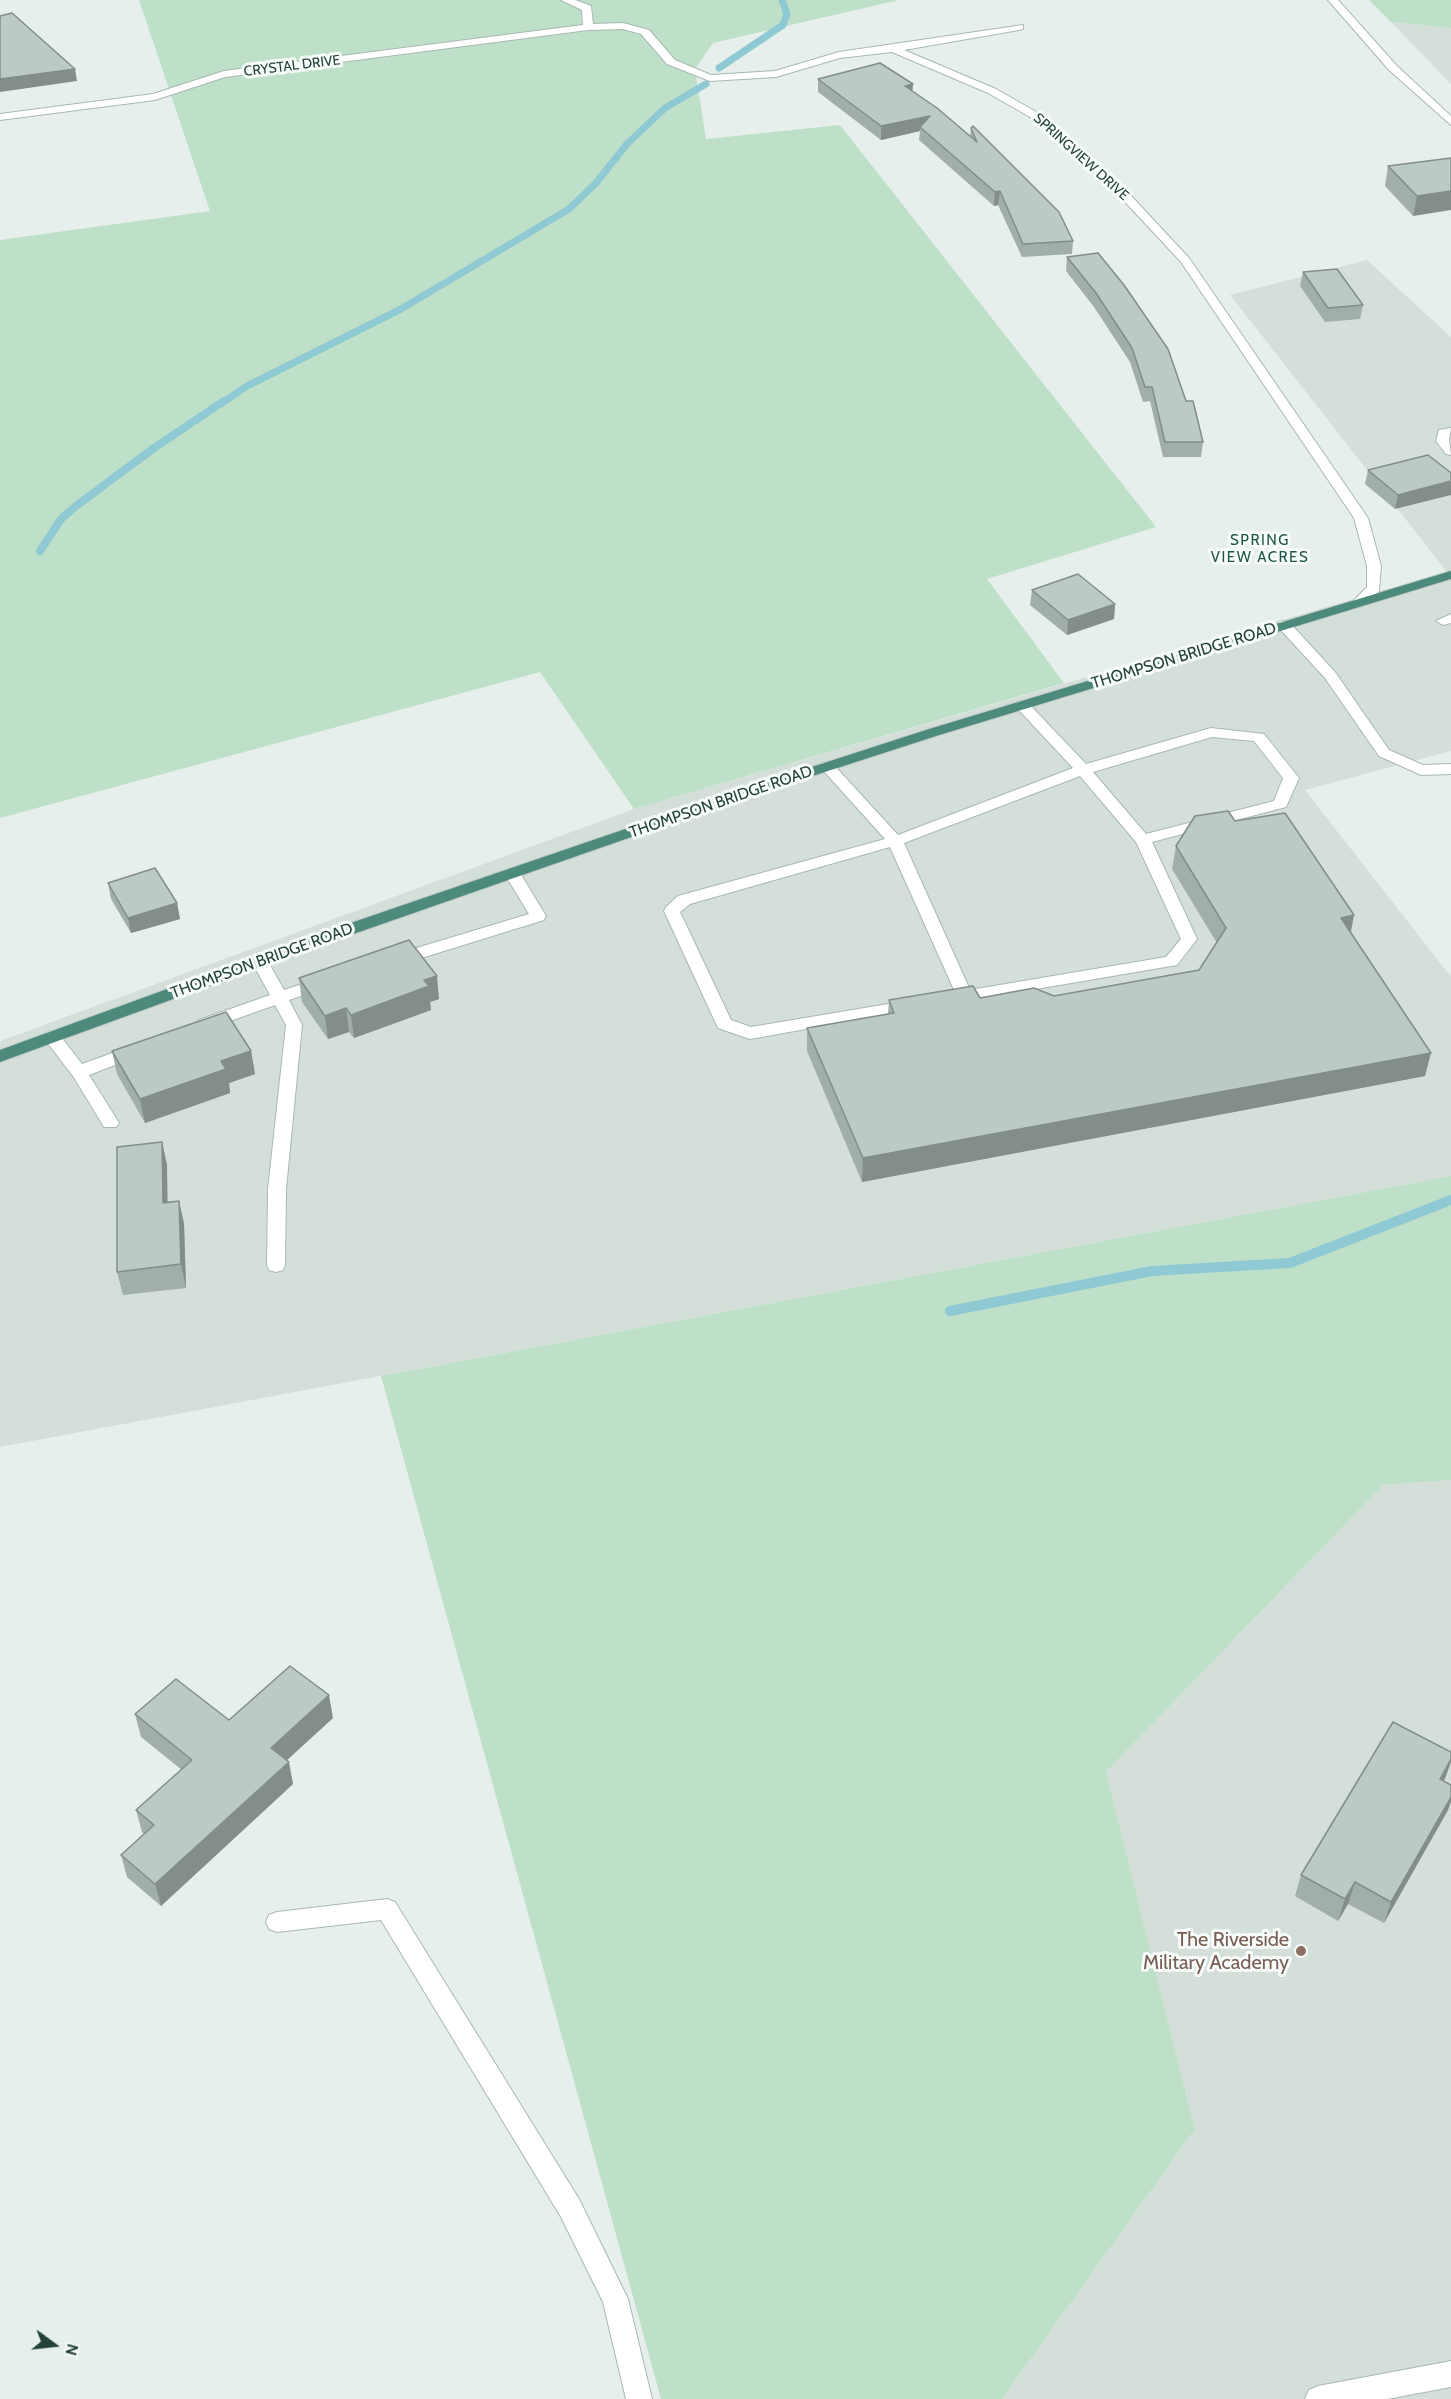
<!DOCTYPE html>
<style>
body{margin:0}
#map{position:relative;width:1451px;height:2399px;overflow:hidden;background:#e6efeb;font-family:Cabin,sans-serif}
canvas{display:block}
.north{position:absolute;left:24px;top:2315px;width:60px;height:60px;-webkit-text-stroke:4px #f7fbf9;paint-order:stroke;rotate:105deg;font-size:16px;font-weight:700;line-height:24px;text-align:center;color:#24423a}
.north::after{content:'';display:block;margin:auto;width:21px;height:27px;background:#24423a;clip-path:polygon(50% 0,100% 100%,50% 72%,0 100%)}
</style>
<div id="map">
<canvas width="1451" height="2399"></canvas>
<div class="north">N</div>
</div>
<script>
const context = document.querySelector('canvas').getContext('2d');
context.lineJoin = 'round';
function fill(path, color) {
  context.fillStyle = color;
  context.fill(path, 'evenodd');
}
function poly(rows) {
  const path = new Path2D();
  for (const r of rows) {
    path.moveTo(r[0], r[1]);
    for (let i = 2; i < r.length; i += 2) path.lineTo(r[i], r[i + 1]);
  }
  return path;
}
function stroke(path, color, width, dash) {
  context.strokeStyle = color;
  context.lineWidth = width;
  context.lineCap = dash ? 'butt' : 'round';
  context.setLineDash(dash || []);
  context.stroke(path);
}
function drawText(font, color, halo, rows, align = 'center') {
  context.font = font + ' Cabin,sans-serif';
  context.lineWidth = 6;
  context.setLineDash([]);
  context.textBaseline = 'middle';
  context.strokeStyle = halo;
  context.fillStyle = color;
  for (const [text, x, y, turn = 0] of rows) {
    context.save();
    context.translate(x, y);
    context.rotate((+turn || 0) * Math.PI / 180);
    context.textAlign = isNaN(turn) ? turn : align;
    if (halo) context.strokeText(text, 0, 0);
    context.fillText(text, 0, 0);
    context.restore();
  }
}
fill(poly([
 [1391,22,1451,28,1451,84],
 [1367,260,1451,337,1451,751,1305,790,1451,977,1451,1176,0,1447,0,1041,634,809,1447,572,1230,295],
 [1451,1480,1451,2399,1002,2399,1195,2129,1106,1772,1383,1485]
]), '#d4dfda');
fill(poly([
 [139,0,899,0,713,43,695,69,706,139,840,125,1156,527,987,579,1064,683,634,809,540,672,0,818,0,240,210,211],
 [1369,0,1451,0,1451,28,1391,22],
 [1451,1176,1451,1480,1383,1485,1106,1772,1195,2129,1002,2399,661,2399,381,1376]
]), '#bfe0c8');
stroke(poly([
 [719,68,783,25,787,14,782,0],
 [222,403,247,386,401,309,569,209,596,183,627,144,665,108,706,84]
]), '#8ec9d4', 7);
stroke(poly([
 [40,551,61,519,76,506,154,448,224,401]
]), '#8ec9d4', 8);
stroke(poly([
 [950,1311,1152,1271,1290,1263,1451,1200]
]), '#8ec9d4', 10);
const service = poly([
 [1451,428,1449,440,1451,455,1446,454,1436,441,1439,430,1451,428],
 [1451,614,1451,623,1443,625,1436,621,1451,614],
 [1022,701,1027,702,1086,764,1211,728,1264,734,1299,778,1286,807,1152,842,1197,939,1177,965,954,1003,948,1002,946,998,948,994,955,992,890,847,690,904,680,912,731,1020,751,1027,912,1000,918,1001,920,1005,918,1009,750,1039,718,1028,664,911,666,907,678,896,885,839,822,769,819,766,822,763,832,763,898,835,1073,768,1017,708,1015,705,1017,702,1022,701],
 [1212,737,1254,741,1283,778,1274,801,1146,834,1093,772,1212,737],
 [1080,776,1136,842,1181,939,1166,957,970,990,904,843,1080,776],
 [512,868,520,873,546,916,544,920,402,964,390,964,388,960,390,956,529,914,504,873,512,868],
 [260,957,266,958,284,990,324,977,332,982,330,986,289,1000,302,1025,286,1189,285,1265,283,1270,276,1272,269,1270,267,1265,268,1189,286,1025,275,1005,205,1030,197,1024,199,1020,270,995,252,962,260,957],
 [52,1031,58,1033,82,1064,129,1047,141,1047,143,1051,141,1055,89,1075,119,1123,116,1127,104,1127,73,1076,46,1041,44,1037,46,1033,52,1031]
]);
const minor = poly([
 [561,0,575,0,591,6,593,24,623,23,649,30,675,60,711,75,775,71,839,52,1023,25,1023,29,1019,30,904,50,996,89,1038,113,1122,186,1189,258,1368,518,1381,566,1379,591,1364,605,1354,605,1352,602,1367,587,1367,566,1354,518,1181,262,1114,190,1030,117,988,93,892,52,840,58,776,77,710,81,667,64,641,34,623,29,588,30,225,77,155,100,0,120,0,114,153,94,224,71,583,25,582,10,561,0],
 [1328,0,1338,0,1397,66,1451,116,1451,125,1389,70,1328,0],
 [1284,621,1289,622,1335,672,1389,750,1423,765,1451,764,1451,774,1421,775,1379,756,1325,678,1279,628,1279,622,1284,621],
 [387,1899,395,1902,579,2199,628,2299,652,2399,626,2399,603,2302,561,2217,381,1920,277,1932,269,1929,266,1922,269,1915,277,1912,387,1899],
 [1451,2361,1451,2387,1387,2399,1305,2399,1309,2390,1318,2386,1451,2361]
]);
const trunk = poly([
 [1451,571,1451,579,936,736,723,805,319,946,0,1062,0,1050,307,938,713,799,926,730,1451,571]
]);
stroke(service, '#a8b8b2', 2);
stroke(minor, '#a8b8b2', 2);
stroke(trunk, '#c2cac8', 2);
fill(service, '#fff');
fill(minor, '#fff');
fill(trunk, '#4c8a7c');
fill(poly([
 [818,79,913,91,970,136,971,128,1073,241,1072,254,1022,257,998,205,994,206,919,140,920,131,881,140,818,92],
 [1451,158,1413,216,1385,186,1388,166],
 [1067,257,1186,401,1203,442,1201,457,1163,457,1150,401,1143,402,1130,362,1094,307,1066,271],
 [1303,272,1363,305,1360,319,1325,322,1300,286],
 [1428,455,1395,509,1365,484,1368,470],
 [1032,590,1115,604,1114,619,1067,635,1030,605],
 [1235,821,1354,915,1351,932,1425,1076,862,1182,807,1051,807,1028,888,1014,889,1000,1054,996,1199,970,1217,943,1172,869,1176,846],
 [108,883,177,903,180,919,131,933,111,899],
 [299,978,439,999,430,1002,431,1010,354,1038,349,1032,328,1039,302,1002],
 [112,1051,251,1051,255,1074,229,1083,230,1093,145,1123,117,1074],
 [162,1142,167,1165,167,1202,179,1201,184,1224,186,1288,123,1295,117,1272],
 [135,1714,229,1720,333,1718,287,1760,293,1784,161,1906,127,1877,121,1855,144,1834,142,1832,136,1810,182,1770,141,1737],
 [1446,1776,1444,1781,1448,1810,1384,1923,1348,1904,1338,1921,1295,1896,1301,1875]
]), '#a1aea9');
fill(poly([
 [75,69,77,81,0,92,0,79],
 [913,84,912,97,905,86],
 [930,116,920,127,920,131,881,140,881,126],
 [1000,191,998,205,994,206,995,192],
 [1451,191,1451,210,1413,216,1417,196],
 [1451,481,1451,495,1395,509,1398,495],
 [1115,604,1114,619,1067,635,1068,620],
 [177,903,180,919,131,933,128,918],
 [1354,915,1349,938,1341,918],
 [437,976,439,999,430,1002,431,1010,354,1038,351,1015,424,980],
 [346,1008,349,1032,328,1039,325,1016],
 [251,1051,255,1074,229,1083,230,1093,145,1123,140,1099,221,1061],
 [1431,1053,1425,1076,862,1182,863,1158],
 [162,1142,167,1165,168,1226,163,1203],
 [179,1201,184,1224,186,1288,181,1264],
 [329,1695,333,1718,276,1770,271,1748],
 [1451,1759,1451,1762,1446,1776,1432,1801,1440,1779],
 [289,1762,293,1784,161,1906,155,1884],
 [1451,1797,1451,1802,1448,1810,1384,1923,1391,1902],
 [1355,1882,1348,1904,1338,1921,1345,1899]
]), '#838d89');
const building = poly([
 [12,13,75,69,0,79,0,16,12,13],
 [880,63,913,84,905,86,937,108,977,142,971,128,973,126,1059,212,1073,241,1023,244,1000,191,995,192,920,127,930,116,881,126,818,79,880,63],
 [1451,158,1451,191,1417,196,1388,166,1451,158],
 [1098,253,1124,285,1168,349,1186,401,1193,401,1203,442,1165,442,1152,387,1145,387,1132,348,1096,293,1067,257,1098,253],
 [1337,269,1363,305,1328,308,1303,272,1337,269],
 [1428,455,1451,473,1451,481,1398,495,1368,470,1428,455],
 [1078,574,1115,604,1068,620,1032,590,1078,574],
 [1228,811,1235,821,1285,813,1354,915,1341,918,1431,1053,863,1158,807,1028,894,1013,889,1000,973,986,980,998,1034,988,1054,996,1199,970,1226,928,1176,846,1195,816,1228,811],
 [155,868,177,903,128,918,108,883,155,868],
 [409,940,437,976,424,980,429,986,351,1015,346,1008,325,1016,299,978,409,940],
 [226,1012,251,1051,221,1061,226,1069,140,1099,112,1051,226,1012],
 [162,1142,163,1203,179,1201,181,1264,117,1272,117,1147,162,1142],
 [290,1666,329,1695,271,1748,289,1762,155,1884,121,1855,154,1825,136,1810,192,1760,135,1714,176,1679,229,1720,290,1666],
 [1393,1722,1451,1752,1451,1759,1440,1779,1451,1785,1451,1797,1391,1902,1355,1882,1345,1899,1301,1875,1393,1722]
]);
fill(building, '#bbcac4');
stroke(building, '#838d89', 1.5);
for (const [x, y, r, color] of [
 [1301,1951,6,"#8d6e63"]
]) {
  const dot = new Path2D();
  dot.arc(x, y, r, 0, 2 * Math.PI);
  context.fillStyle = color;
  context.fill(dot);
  stroke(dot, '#f7fbf9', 2);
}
drawText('14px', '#24423a', '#f7fbf9', [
 ["CRYSTAL DRIVE",292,66,-7],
 ["SPRINGVIEW DRIVE",1081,157,42]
]);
context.letterSpacing = '1.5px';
drawText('15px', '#1f5548', '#f7fbf9', [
 ["SPRING",1260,541],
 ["VIEW ACRES",1260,558]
]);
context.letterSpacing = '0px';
drawText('16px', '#24423a', '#f7fbf9', [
 ["THOMPSON BRIDGE ROAD",1184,656,-17],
 ["THOMPSON BRIDGE ROAD",721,802,-19],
 ["THOMPSON BRIDGE ROAD",262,961,-20]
]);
drawText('20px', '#785e54', '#f7fbf9', [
 ["The Riverside",1289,1940],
 ["Military Academy",1289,1963]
], 'right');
</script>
